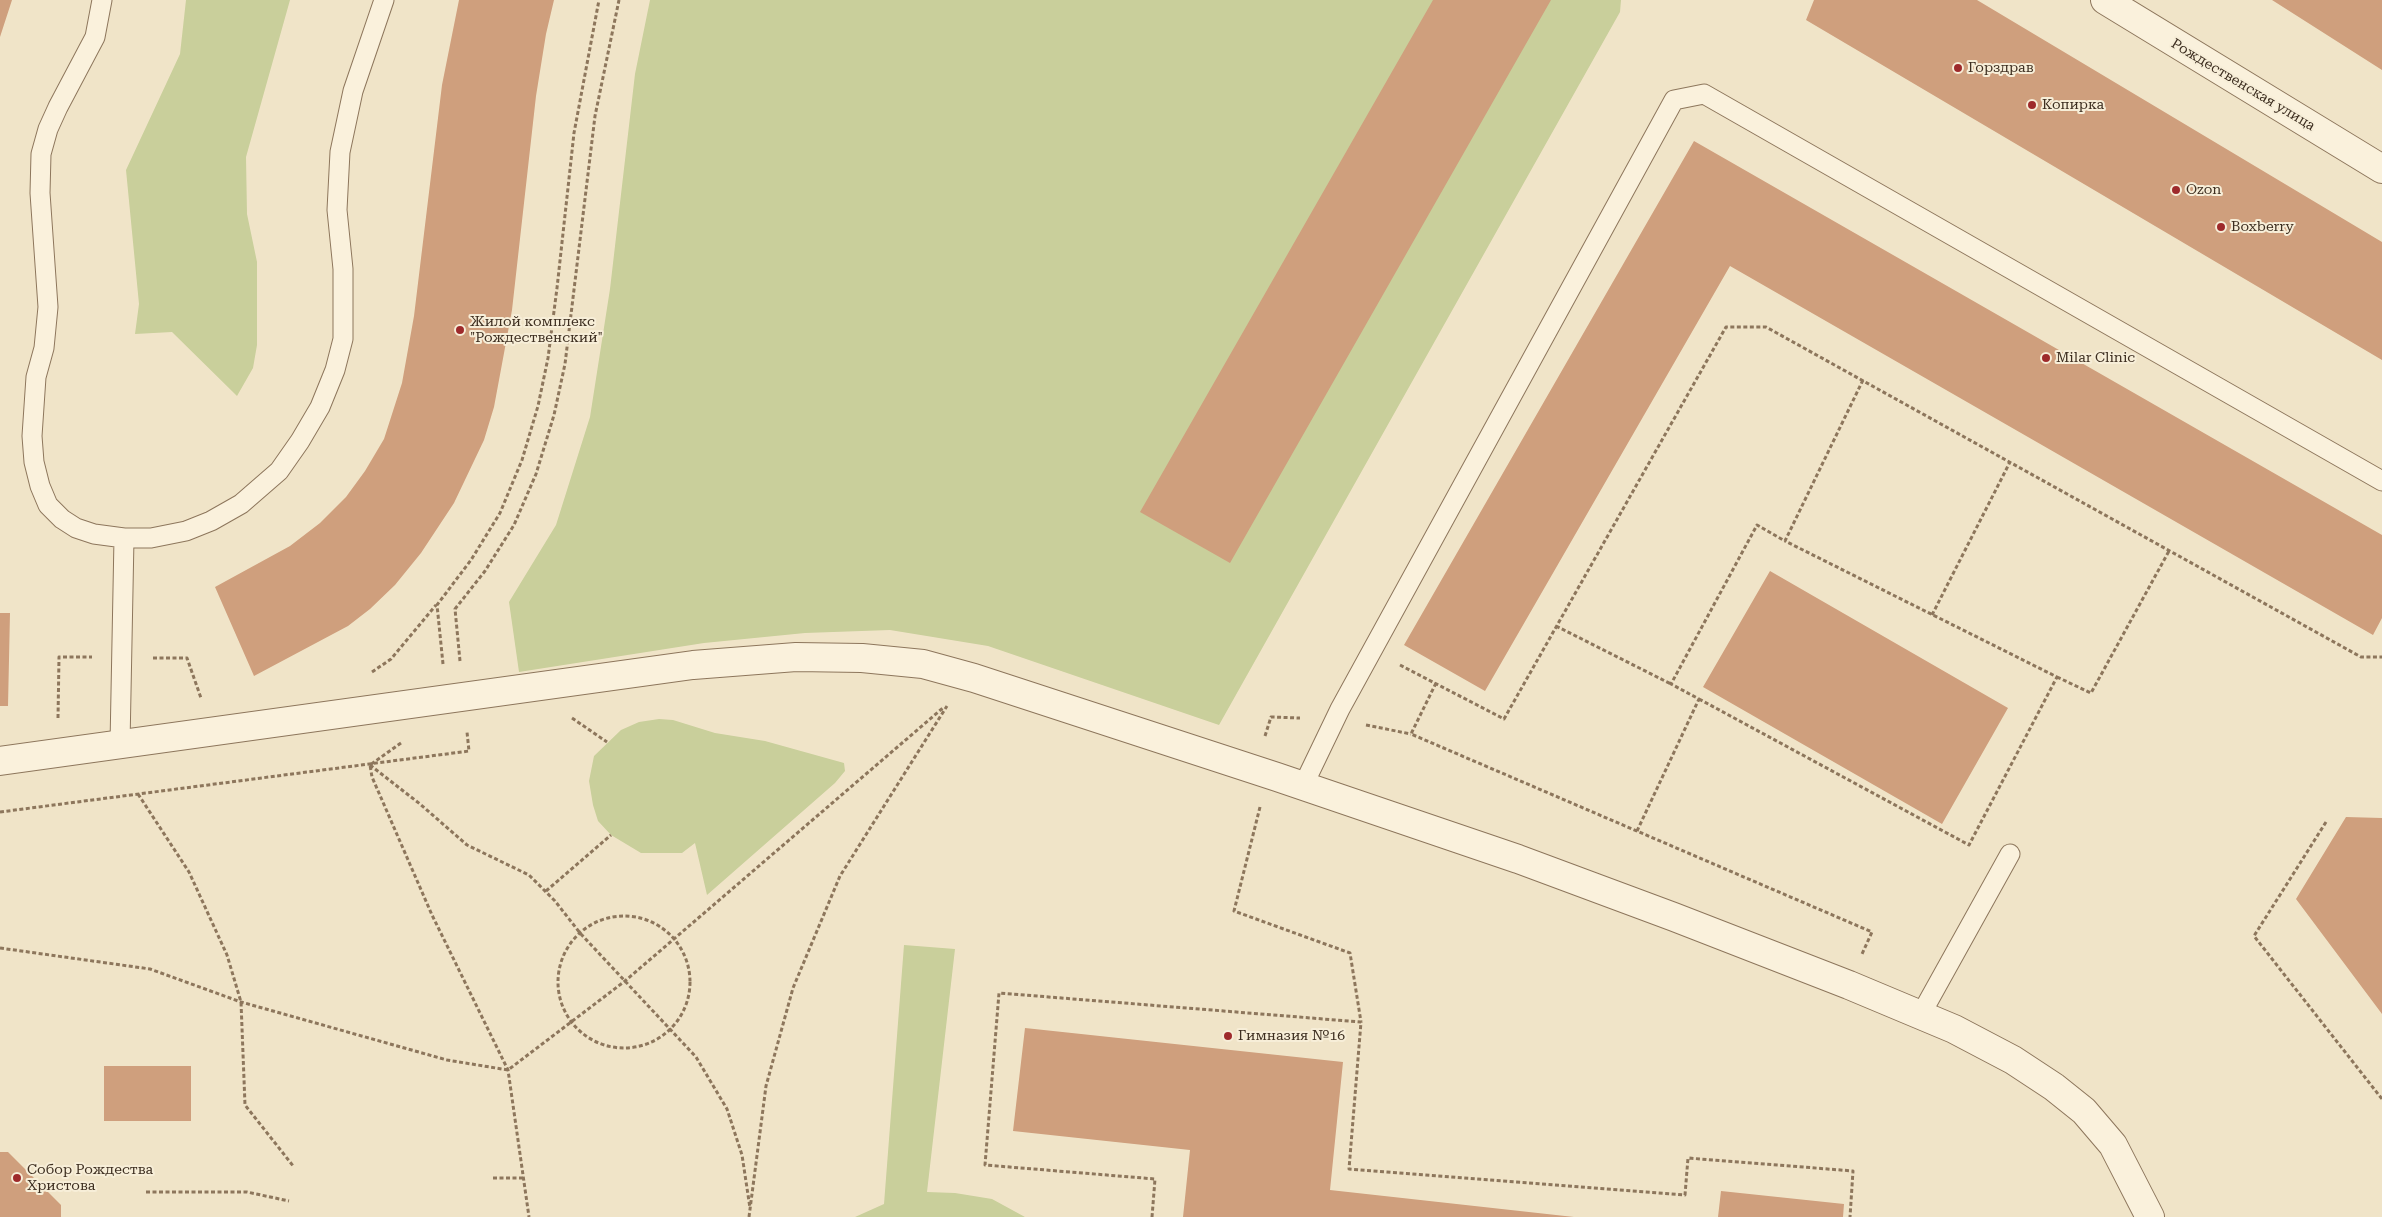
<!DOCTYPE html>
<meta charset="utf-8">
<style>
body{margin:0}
canvas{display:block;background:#f0e4c8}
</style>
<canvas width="2382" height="1217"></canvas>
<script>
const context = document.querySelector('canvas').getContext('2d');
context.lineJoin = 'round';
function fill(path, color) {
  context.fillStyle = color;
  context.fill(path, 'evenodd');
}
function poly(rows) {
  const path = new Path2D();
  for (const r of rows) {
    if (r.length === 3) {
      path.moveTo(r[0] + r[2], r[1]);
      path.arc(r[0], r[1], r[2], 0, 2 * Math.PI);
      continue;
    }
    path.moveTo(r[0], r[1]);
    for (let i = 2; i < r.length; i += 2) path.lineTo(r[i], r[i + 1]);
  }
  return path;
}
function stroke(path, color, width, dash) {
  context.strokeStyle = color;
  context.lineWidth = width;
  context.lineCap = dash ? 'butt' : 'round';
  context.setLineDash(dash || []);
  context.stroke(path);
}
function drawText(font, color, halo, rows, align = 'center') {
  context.font = font + ' "Roboto Serif",serif';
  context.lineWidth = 4;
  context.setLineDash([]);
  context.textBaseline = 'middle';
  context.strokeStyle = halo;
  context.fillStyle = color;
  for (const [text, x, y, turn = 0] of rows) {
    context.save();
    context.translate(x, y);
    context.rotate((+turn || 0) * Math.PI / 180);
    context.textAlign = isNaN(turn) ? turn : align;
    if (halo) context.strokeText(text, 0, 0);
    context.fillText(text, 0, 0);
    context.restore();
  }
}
fill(poly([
 [186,0,290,0,246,157,247,214,257,262,257,345,253,368,237,396,172,332,135,334,139,304,126,170,180,54],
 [650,0,1621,0,1620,12,1219,725,988,646,890,630,805,633,704,643,519,672,509,602,556,525,590,417,610,289,635,74],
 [659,719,673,720,715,733,765,741,844,763,845,771,835,783,707,895,695,843,682,853,641,853,611,835,598,821,593,805,589,781,594,756,621,730,639,722],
 [904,945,955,949,927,1192,955,1193,992,1199,1025,1217,855,1217,884,1204]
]), '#c9cf9b');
fill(poly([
 [0,0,12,0,0,37],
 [459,0,554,0,546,34,536,96,512,310,494,407,484,440,454,503,421,553,395,585,370,609,348,626,254,676,215,587,290,546,320,523,346,497,365,471,384,439,402,383,414,316,442,85],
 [1433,0,1551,0,1230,563,1140,512],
 [1814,0,1977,0,2382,242,2382,360,1806,20],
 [2272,0,2382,0,2382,70],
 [1694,141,2382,535,2382,618,2373,635,1730,266,1485,691,1404,645],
 [1770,571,2008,708,1942,824,1703,687],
 [0,613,10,613,8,706,0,706],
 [2346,817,2382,818,2382,1014,2296,899],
 [1025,1028,1343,1062,1330,1190,1574,1217,1183,1217,1190,1150,1013,1131],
 [104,1066,191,1066,191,1121,104,1121],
 [0,1152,8,1152,61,1205,61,1217,0,1217],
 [1721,1191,1844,1204,1843,1217,1718,1217]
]), '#cf9f7d');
const lane = poly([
 [102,0,95,37,58,107,48,129,41,154,40,193,48,307,44,348,36,377,32,436,34,462,40,486,48,505,62,519,76,528,94,534,124,538,151,538,186,531,211,521,241,504,279,471,300,441,320,407,335,370,343,339,343,269,337,210,340,152,353,91,384,0],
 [120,744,124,538],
 [1303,786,1340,709,1674,100,1704,94,2382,481],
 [1920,1016,2010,854]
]);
const street = poly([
 [2105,0,2382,169],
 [0,761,693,665,796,657,862,658,923,664,974,678,1277,777,1518,859,1674,917,1849,985,1954,1029,2013,1060,2054,1087,2084,1111,2113,1145,2150,1217]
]);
stroke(lane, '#8d765c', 21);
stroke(street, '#8d765c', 30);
stroke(poly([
 [1932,615,2010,462],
 [1556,626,1671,684],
 [153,658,187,658,201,698],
 [460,661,455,609,485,571,514,525,536,474,554,415,565,364,595,116,619,0],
 [443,664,437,605,471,560,500,513,522,460,538,406,548,358,557,288,574,133,599,0],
 [1400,665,1504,719,1726,327,1766,327,2361,657,2382,657],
 [372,672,391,659,436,605],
 [2057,677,2091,693,2169,551],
 [1436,683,1411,734,1872,932,1862,954],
 [1699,699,1969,845,2057,677,1785,541],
 [58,718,59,657,92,657],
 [572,718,607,742],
 [1366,725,1411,734],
 [1265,736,1271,717,1300,718],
 [401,743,370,765,372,777,432,915,508,1070,529,1217],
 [370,765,420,804,467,845,529,875,555,901,580,933,696,1057,727,1109,742,1155,750,1208],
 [138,794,189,872,227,955,241,1002,245,1105,294,1167],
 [1260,807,1234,911,1350,953,1361,1022],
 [0,812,469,751,467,732],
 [2326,822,2254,936,2382,1099],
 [1637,831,1699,699,1671,684,1757,525,1785,541,1863,380],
 [546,891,611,835],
 [624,982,66],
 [0,948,150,969,241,1002,447,1060,508,1070,625,981,944,707],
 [493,1178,525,1178],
 [146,1192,247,1192,289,1201],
 [749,1217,766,1086,793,988,840,876,947,706],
 [1152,1217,1155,1179,985,1165,999,993,1361,1022,1349,1169,1685,1195,1688,1158,1853,1171,1850,1217]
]), '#8d765c', 3, [4, 2.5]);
stroke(lane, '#faf1dc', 19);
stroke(street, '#faf1dc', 28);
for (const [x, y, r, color] of [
 [1958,68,5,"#9e2a2b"],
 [2032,105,5,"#9e2a2b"],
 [2176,190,5,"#9e2a2b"],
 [2221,227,5,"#9e2a2b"],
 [460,330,5,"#9e2a2b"],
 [2046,358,5,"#9e2a2b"],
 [1228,1036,5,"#9e2a2b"],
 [17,1178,5,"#9e2a2b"]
]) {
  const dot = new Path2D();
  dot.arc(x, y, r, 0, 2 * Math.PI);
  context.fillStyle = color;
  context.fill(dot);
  stroke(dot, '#f7eed8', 2);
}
drawText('14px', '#3d2e20', '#f7eed8', [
 ["Горздрав",1968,68],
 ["Копирка",2042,105],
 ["Ozon",2186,190],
 ["Boxberry",2231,227],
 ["Жилой комплекс",470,322],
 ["\"Рождественский\"",470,338],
 ["Milar Clinic",2056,358],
 ["Гимназия №16",1238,1036],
 ["Собор Рождества",27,1170],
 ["Христова",27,1186]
], 'left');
drawText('14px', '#3d2e20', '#f7eed8', [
 ["Рождественская улица",2243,85,31]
]);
</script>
